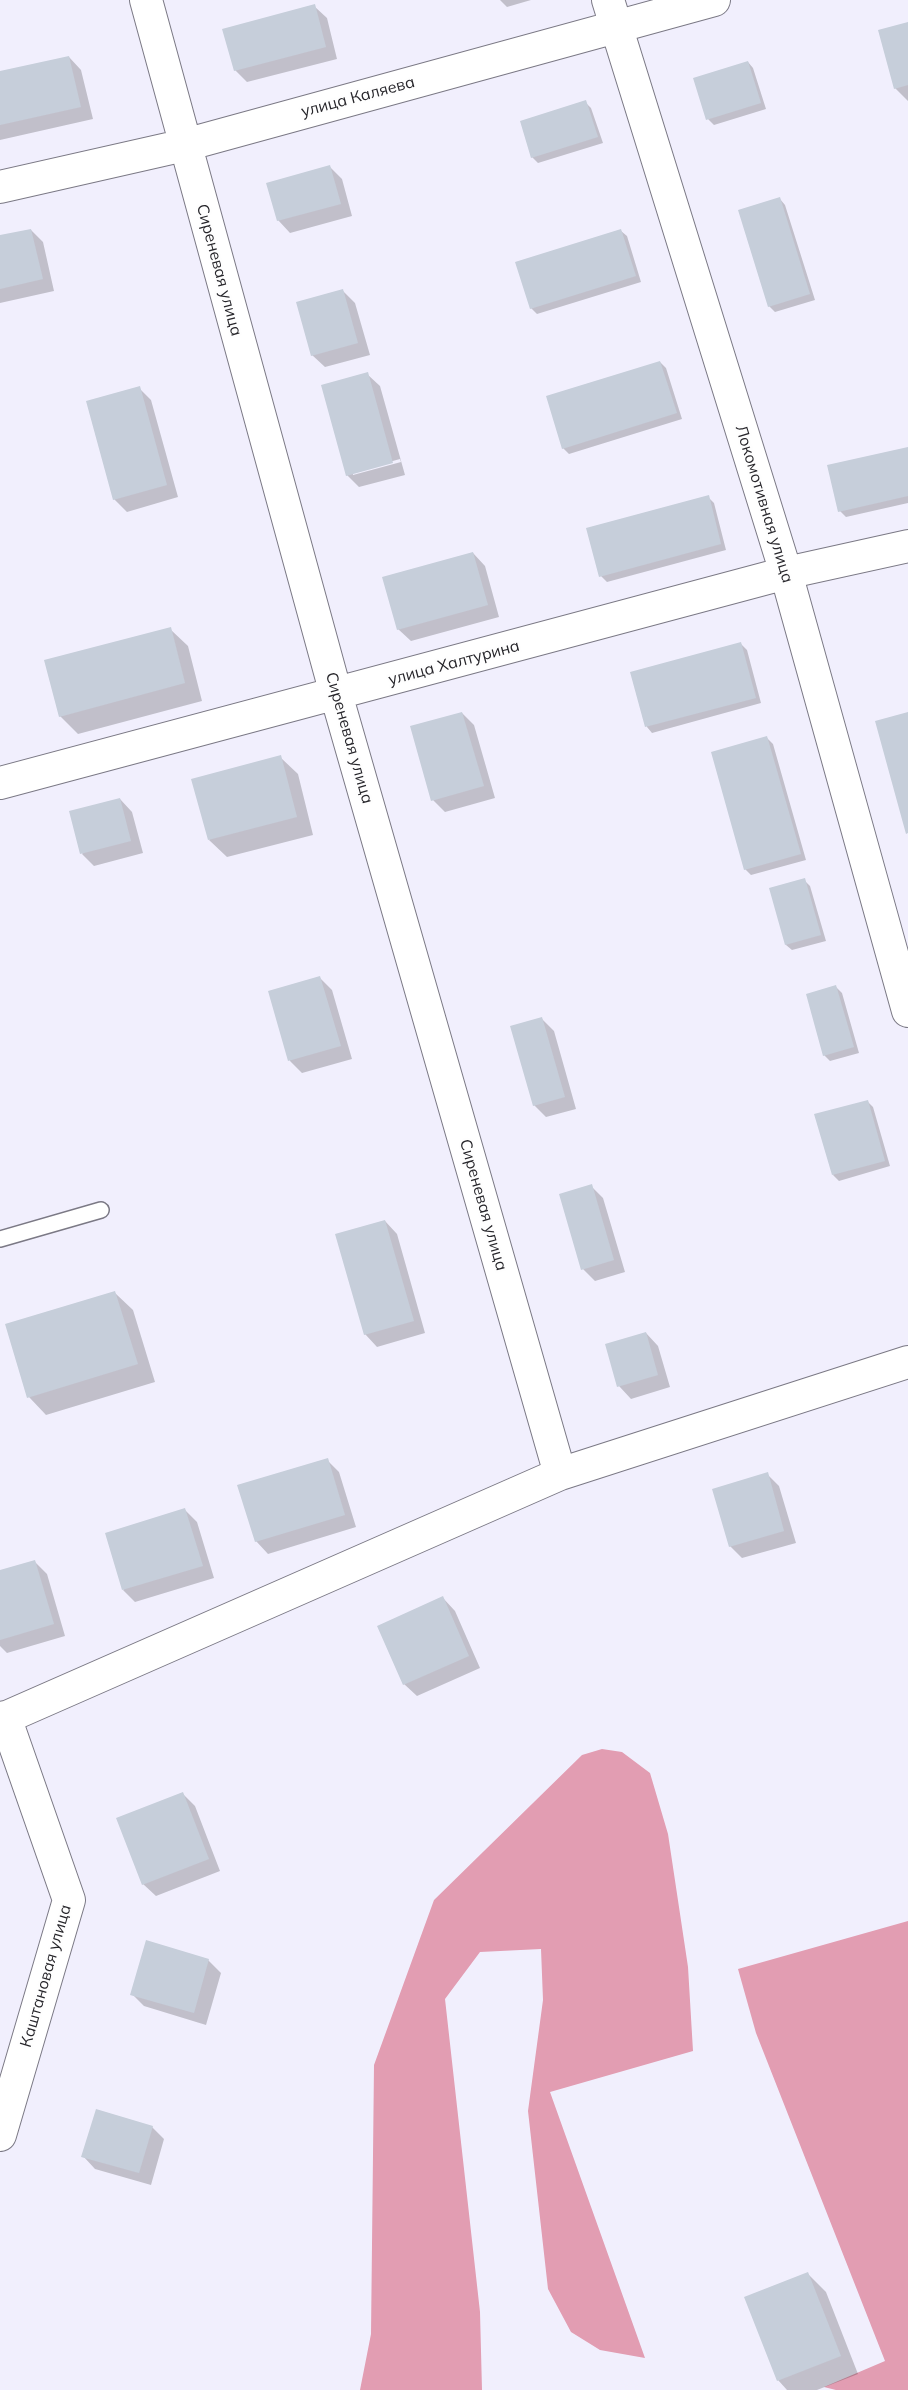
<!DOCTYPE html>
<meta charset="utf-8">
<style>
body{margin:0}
canvas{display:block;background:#f1effd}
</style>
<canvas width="908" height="2390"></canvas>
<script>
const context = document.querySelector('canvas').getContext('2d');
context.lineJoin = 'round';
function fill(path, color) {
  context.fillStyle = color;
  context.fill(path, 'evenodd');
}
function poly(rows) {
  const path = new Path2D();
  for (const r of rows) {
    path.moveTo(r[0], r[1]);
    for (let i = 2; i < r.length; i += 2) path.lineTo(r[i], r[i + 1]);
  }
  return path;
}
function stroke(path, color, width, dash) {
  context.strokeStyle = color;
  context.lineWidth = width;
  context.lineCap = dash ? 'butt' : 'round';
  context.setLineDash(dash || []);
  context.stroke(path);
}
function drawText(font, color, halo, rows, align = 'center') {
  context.font = font + ' Mulish,sans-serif';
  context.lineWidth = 5;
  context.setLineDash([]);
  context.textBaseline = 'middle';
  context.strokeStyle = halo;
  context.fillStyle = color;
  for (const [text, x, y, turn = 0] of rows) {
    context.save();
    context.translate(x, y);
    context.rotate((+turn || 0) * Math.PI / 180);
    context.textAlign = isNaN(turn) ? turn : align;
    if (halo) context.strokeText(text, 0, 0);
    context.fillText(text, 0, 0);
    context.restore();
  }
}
fill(poly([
 [602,1749,622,1752,650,1773,668,1834,688,1967,693,2051,550,2092,645,2358,600,2350,571,2332,548,2289,528,2111,543,2000,541,1949,480,1952,445,1999,480,2312,482,2390,360,2390,371,2334,374,2065,434,1900,582,1755],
 [908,1921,908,2390,836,2390,824,2387,885,2361,756,2033,738,1969]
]), '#e29db2');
fill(poly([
 [500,0,531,0,507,7],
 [314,6,327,18,337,59,247,82,235,70],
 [908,23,908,101,895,88],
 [69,57,81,70,93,119,0,140,0,73],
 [748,62,753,68,766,109,714,125,708,119],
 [585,102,591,108,603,143,538,163,532,157],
 [330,167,342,179,352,216,290,233,278,220],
 [780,199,785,205,815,300,775,312,769,306],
 [31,230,43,242,54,291,0,303,0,237],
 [621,231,627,236,641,282,537,314,531,308],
 [343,291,355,303,370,355,325,367,312,355],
 [660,362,666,368,682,419,569,454,563,448],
 [367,374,380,386,405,475,359,487,347,475],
 [400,459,401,462,353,475,353,472],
 [139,388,151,400,178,497,127,512,114,499],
 [908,448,908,503,846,517,840,511],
 [708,497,714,503,726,550,607,582,601,576],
 [473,553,485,566,499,617,411,641,398,629],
 [170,629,188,646,202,701,78,734,60,716],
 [741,644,747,650,761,703,652,733,647,727,632,673],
 [462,713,474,725,495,798,445,812,433,800],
 [767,738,773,744,806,860,751,875,745,869],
 [280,757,298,774,313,835,227,857,209,840],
 [120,799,132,812,143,853,94,866,82,854],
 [804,880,810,886,826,941,792,950,786,945],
 [320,978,332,990,352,1059,302,1073,290,1061,270,992],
 [836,987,842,993,859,1053,830,1061,824,1055],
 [542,1019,554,1031,576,1109,546,1117,534,1105],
 [867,1101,873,1107,890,1166,839,1181,833,1175],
 [591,1186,603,1198,625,1272,595,1281,583,1269],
 [385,1221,397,1234,425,1333,377,1347,365,1334],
 [115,1293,133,1310,155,1382,46,1415,29,1397],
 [646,1333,658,1346,670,1387,631,1399,619,1386],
 [327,1460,339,1472,356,1527,268,1554,256,1541],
 [767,1474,779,1486,796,1543,742,1558,730,1546],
 [185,1510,197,1522,214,1578,135,1602,123,1590],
 [34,1561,47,1574,65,1636,7,1653,0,1646,0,1572],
 [443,1598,455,1611,480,1668,417,1696,404,1684],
 [183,1794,195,1806,220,1871,156,1896,143,1884],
 [208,1960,221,1973,206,2025,144,2006,132,1994],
 [152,2127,164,2139,151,2185,95,2169,83,2156],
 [808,2274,826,2292,858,2374,817,2390,787,2390,778,2380]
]), '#0003');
fill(poly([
 [315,4,326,47,234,71,222,29],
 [908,22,908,85,894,89,878,30],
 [69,56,81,107,0,125,0,71],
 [748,61,761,103,706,120,693,78],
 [586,100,598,137,531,158,520,121],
 [330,165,341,204,277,221,266,183],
 [780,197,810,294,768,307,738,210],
 [31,229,43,279,0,289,0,235],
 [621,229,636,276,530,309,515,262],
 [343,289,358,343,311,356,296,302],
 [660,361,677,413,562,449,546,396],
 [368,372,393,463,346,476,321,385],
 [140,386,167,485,113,500,86,401],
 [908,447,908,496,838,512,827,465],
 [709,495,721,544,599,577,586,528],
 [473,552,488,605,397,630,382,577],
 [171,627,185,683,59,717,44,660],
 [741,642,756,698,645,727,630,672],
 [462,712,484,786,431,801,410,726],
 [908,712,908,833,906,834,875,721],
 [767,736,801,854,744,870,711,752],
 [281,755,297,817,208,840,191,779],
 [120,798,131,841,80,854,69,811],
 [805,878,821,935,785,945,769,888],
 [320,976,341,1046,288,1061,268,991],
 [836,985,854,1047,823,1056,806,994],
 [542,1017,565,1097,533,1106,510,1026],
 [868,1100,885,1161,832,1175,814,1114],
 [592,1184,614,1260,581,1270,559,1194],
 [385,1220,414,1321,364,1335,335,1234],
 [115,1291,138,1364,27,1398,5,1324],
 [646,1332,658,1375,617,1387,605,1344],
 [328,1458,345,1515,255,1542,237,1485],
 [768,1472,784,1531,729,1547,712,1489],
 [185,1508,203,1566,122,1590,105,1533],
 [35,1560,54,1624,0,1640,0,1570],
 [443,1596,469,1656,403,1685,377,1626],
 [183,1792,209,1859,142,1885,116,1818],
 [146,1940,209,1959,194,2013,130,1995],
 [96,2109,153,2126,139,2173,81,2157],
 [808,2272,841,2356,777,2381,744,2297]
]), '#c6ceda');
const lane = poly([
 [0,1239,101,1210]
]);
const street = poly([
 [146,0,336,694,560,1474],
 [608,0,786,573,908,1011],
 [0,187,185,145,714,0],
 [0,783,786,573,908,546],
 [0,1720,560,1474,908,1362],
 [0,2135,69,1900,5,1717]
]);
stroke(lane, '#7b7985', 18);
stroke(street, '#7b7985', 34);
stroke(lane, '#fff', 15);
stroke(street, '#fff', 32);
drawText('16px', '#27262b', '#fefefe', [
 ["улица Каляева",358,97,-15],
 ["Сиреневая улица",219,270,75],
 ["Локомотивная улица",764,504,73],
 ["улица Халтурина",454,663,-15],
 ["Сиреневая улица",349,738,74],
 ["Сиреневая улица",483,1205,74],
 ["Каштановая улица",46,1976,-74]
]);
</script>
